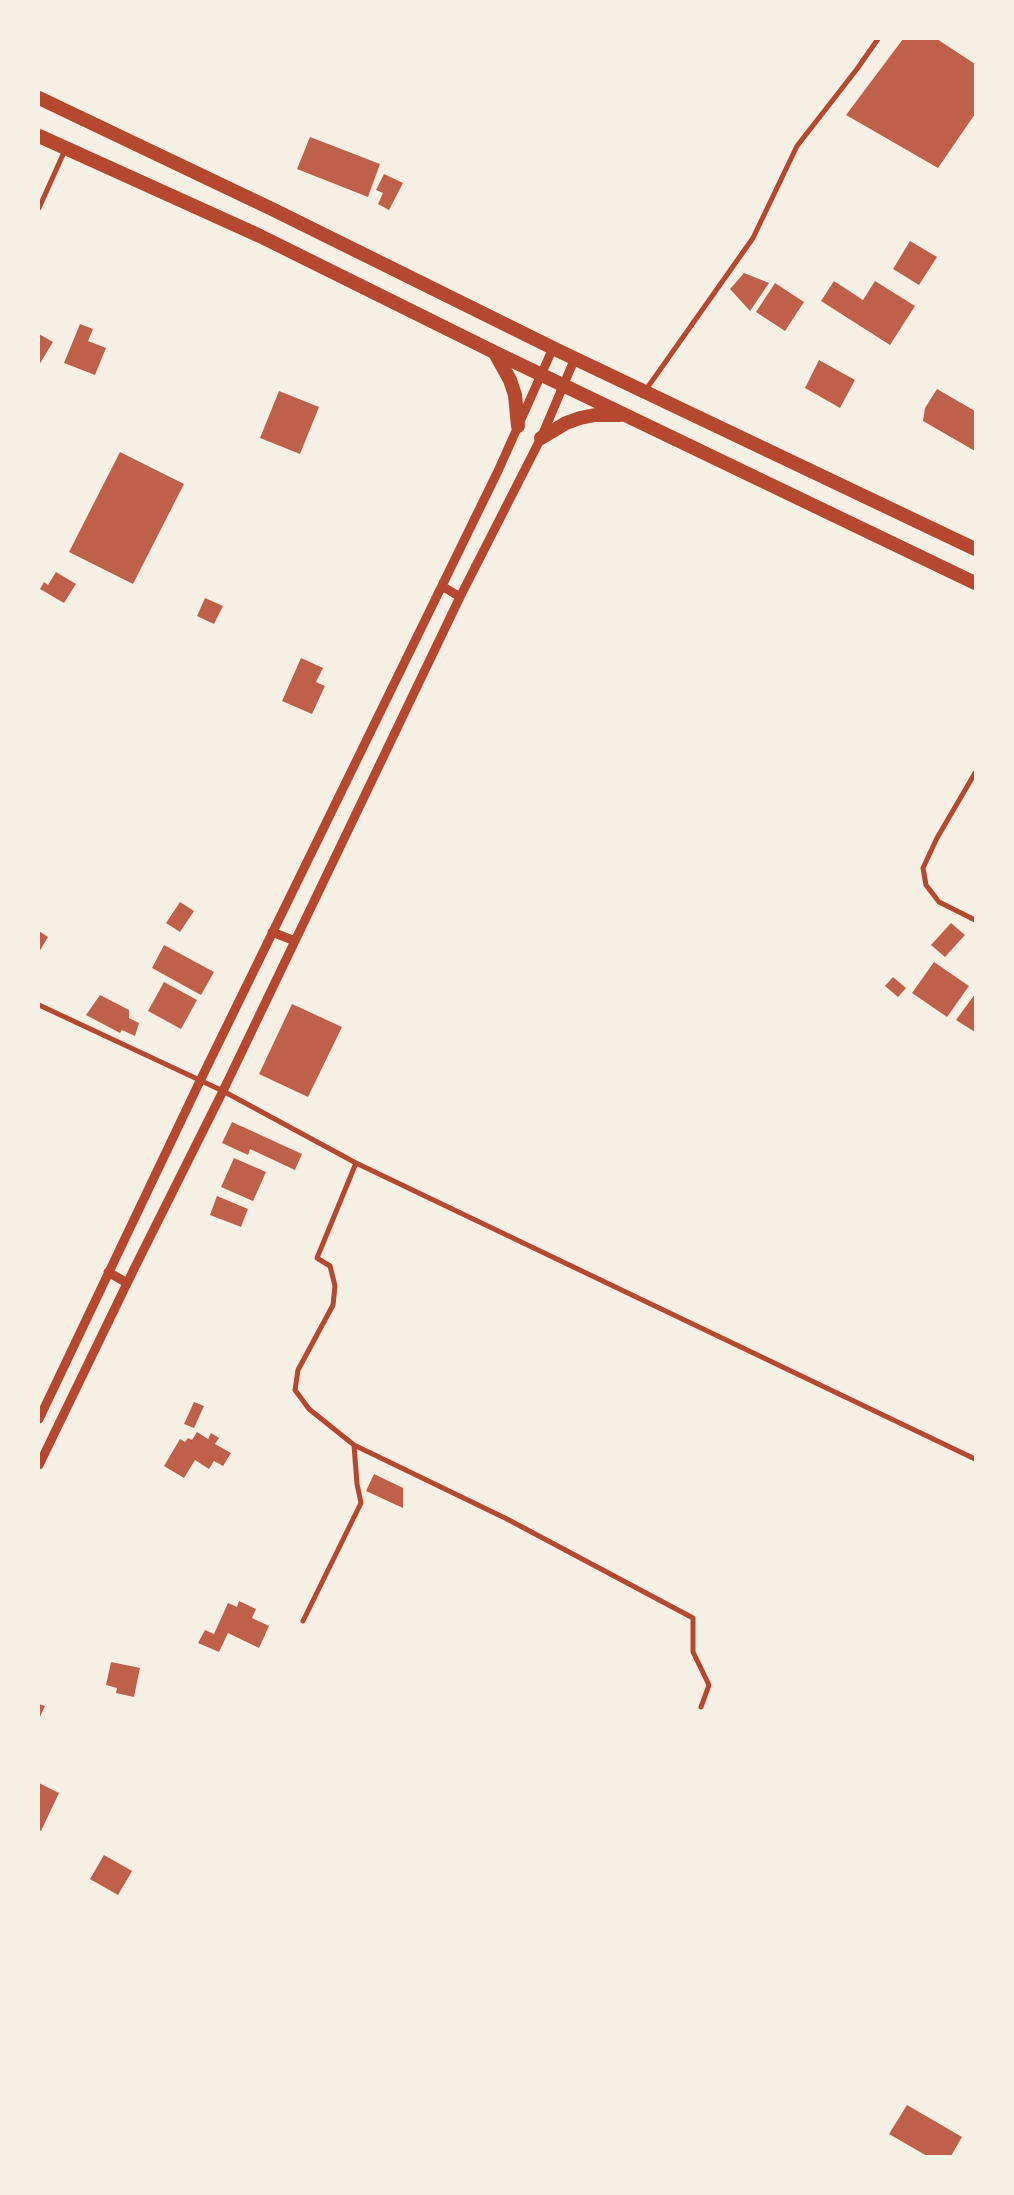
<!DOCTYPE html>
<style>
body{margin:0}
#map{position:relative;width:1014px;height:2195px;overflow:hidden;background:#f6efe4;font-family:"Space Grotesk",sans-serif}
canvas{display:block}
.frame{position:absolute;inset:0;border:40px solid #f6efe4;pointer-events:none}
</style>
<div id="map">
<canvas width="1014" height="2195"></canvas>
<div class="frame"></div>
</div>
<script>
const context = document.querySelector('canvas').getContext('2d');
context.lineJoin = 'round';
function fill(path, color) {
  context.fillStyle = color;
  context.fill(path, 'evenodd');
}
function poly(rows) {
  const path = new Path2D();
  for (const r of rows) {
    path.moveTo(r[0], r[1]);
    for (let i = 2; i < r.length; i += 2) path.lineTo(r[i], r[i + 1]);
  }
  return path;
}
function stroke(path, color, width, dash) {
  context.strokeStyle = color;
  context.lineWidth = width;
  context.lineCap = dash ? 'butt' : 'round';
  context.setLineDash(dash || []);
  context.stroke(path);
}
fill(poly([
 [903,39,937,39,975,64,975,114,938,168,846,115],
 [310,137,380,164,368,197,297,169],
 [384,174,403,183,389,210,378,204,383,193,376,190],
 [910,241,937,257,919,285,893,269],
 [744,273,769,283,750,311,730,289],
 [834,281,863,300,875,281,915,306,890,345,821,301],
 [775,283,804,302,785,331,756,312],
 [80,324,93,329,88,341,106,348,95,375,64,363],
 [39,334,53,342,39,365],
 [819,360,855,380,840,408,805,388],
 [937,389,975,411,975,451,923,421,925,408],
 [279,391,319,407,300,454,260,438],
 [120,452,184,484,133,584,69,552],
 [56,572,76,584,64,603,40,589,44,582,48,585],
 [205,598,223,606,214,624,197,616],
 [301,658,323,668,316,682,325,686,312,714,282,701],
 [180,902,194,911,180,932,166,923],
 [951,923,965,935,945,957,931,945],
 [39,931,48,937,39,952],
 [164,945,214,972,201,995,152,968],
 [934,962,969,986,947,1017,912,993],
 [893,977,906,988,898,997,885,986],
 [164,982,197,1000,181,1029,148,1011],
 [975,994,975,1032,956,1020],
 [100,995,129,1010,129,1018,139,1023,135,1036,122,1030,120,1033,86,1015],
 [292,1004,342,1027,308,1097,259,1074],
 [232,1122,302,1154,295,1170,250,1149,248,1155,222,1143],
 [234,1158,266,1172,253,1201,221,1187],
 [217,1196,248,1209,241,1227,210,1215],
 [194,1402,204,1406,194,1428,184,1424],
 [197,1432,208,1439,211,1433,219,1438,215,1444,231,1453,223,1466,214,1461,209,1469,195,1460,184,1478,164,1466,180,1439,185,1442,188,1438,192,1440],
 [374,1474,403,1488,403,1508,366,1491],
 [239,1601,256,1609,252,1618,269,1626,259,1648,228,1633,219,1652,198,1643,205,1630,214,1634,228,1603,237,1607],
 [111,1662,140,1668,134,1697,116,1693,117,1688,106,1685],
 [39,1704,45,1706,40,1717,39,1717],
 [39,1783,59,1793,41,1831,39,1830],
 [104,1855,132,1871,118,1895,90,1879],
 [907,2105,962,2137,951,2156,927,2156,889,2134]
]), '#bf614a');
stroke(poly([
 [39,208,65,150],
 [645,391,753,238,797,146,857,69,878,39],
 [975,773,937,838,923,868,926,885,939,902,975,920],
 [39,1005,223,1091,356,1163,975,1459],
 [356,1163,317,1258,330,1266,335,1286,333,1305,298,1370,295,1390,309,1409,354,1445,507,1519,693,1618,693,1652,709,1685,701,1707],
 [303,1621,361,1503,357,1484,354,1445]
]), '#b5482f', 5);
stroke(poly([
 [442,586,460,597],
 [272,932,295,941],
 [108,1272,127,1283],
 [39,1419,200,1081,498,471,553,348],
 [39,1465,134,1269,223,1091,460,597,541,438,575,358]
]), '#b5482f', 9);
stroke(poly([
 [39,98,274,210,559,351,975,549],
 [39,136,260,236,494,352,975,583],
 [495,353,510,380,515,395,518,426],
 [541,438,566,423,580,418,595,415,620,415]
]), '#b5482f', 14);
</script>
